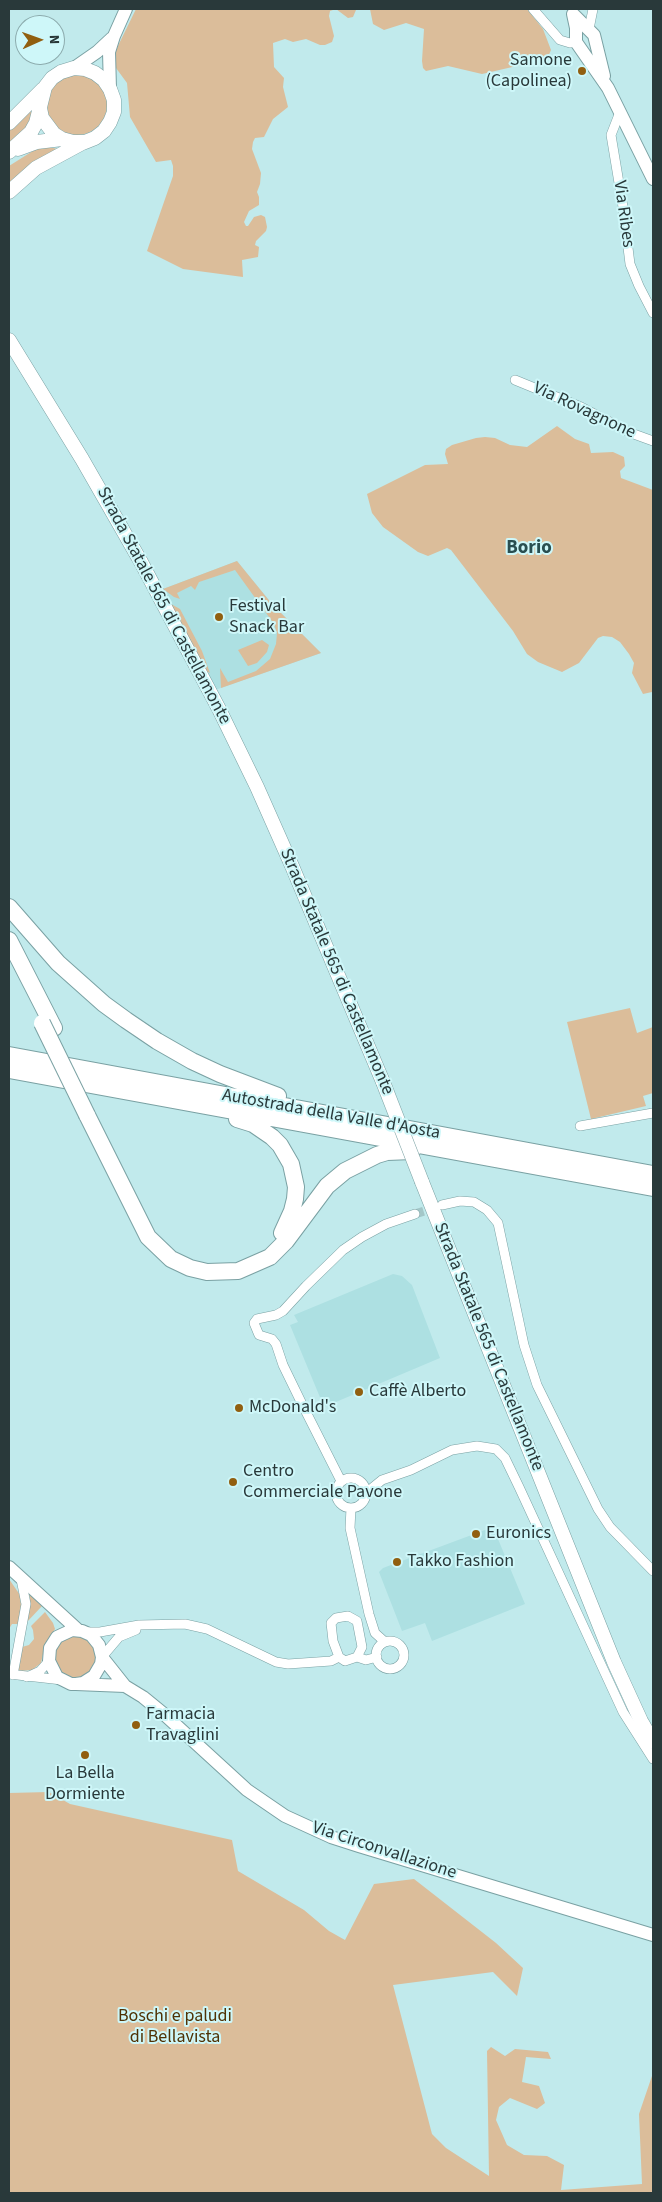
<!DOCTYPE html>
<meta charset="utf-8">
<style>
body{margin:0}
#map{position:relative;width:662px;height:2202px;overflow:hidden;background:#c1eaec;font-family:"Source Sans 3",sans-serif}
canvas{display:block}
.frame{position:absolute;inset:0;border:10px solid #29393a;pointer-events:none}
.north{position:absolute;left:15px;top:15px;width:50px;height:50px;box-sizing:border-box;background:#cef7f9;border:1px solid #8cabad;border-radius:50%;rotate:88deg;font-size:14px;font-weight:700;line-height:20px;text-align:center;color:#29393a}
.north::after{content:'';display:block;margin:auto;width:18px;height:22px;background:#915f10;clip-path:polygon(50% 0,100% 100%,50% 72%,0 100%)}
</style>
<div id="map">
<canvas width="662" height="2202"></canvas>
<div class="frame"></div>
<div class="north">N</div>
</div>
<script>
const context = document.querySelector('canvas').getContext('2d');
context.lineJoin = 'round';
function fill(path, color) {
  context.fillStyle = color;
  context.fill(path, 'evenodd');
}
function poly(rows) {
  const path = new Path2D();
  for (const r of rows) {
    if (r.length === 3) {
      path.moveTo(r[0] + r[2], r[1]);
      path.arc(r[0], r[1], r[2], 0, 2 * Math.PI);
      continue;
    }
    path.moveTo(r[0], r[1]);
    for (let i = 2; i < r.length; i += 2) path.lineTo(r[i], r[i + 1]);
  }
  return path;
}
function stroke(path, color, width, dash) {
  context.strokeStyle = color;
  context.lineWidth = width;
  context.lineCap = dash ? 'butt' : 'round';
  context.setLineDash(dash || []);
  context.stroke(path);
}
function drawText(font, color, halo, rows, align = 'center') {
  context.font = font + ' "Source Sans 3",sans-serif';
  context.lineWidth = 4;
  context.setLineDash([]);
  context.textBaseline = 'middle';
  context.strokeStyle = halo;
  context.fillStyle = color;
  for (const [text, x, y, turn = 0] of rows) {
    context.save();
    context.translate(x, y);
    context.rotate((+turn || 0) * Math.PI / 180);
    context.textAlign = isNaN(turn) ? turn : align;
    if (halo) context.strokeText(text, 0, 0);
    context.fillText(text, 0, 0);
    context.restore();
  }
}
fill(poly([
 [237,561,272,604,321,653,215,690,163,589],
 [393,1274,402,1276,412,1285,440,1358,324,1407,290,1325,298,1322,294,1315],
 [493,1527,525,1604,432,1641,425,1623,402,1631,379,1572,383,1568]
]), '#ade0e2');
fill(poly([
 [136,9,356,9,356,10,353,17,348,18,336,9,330,11,329,16,334,36,332,42,325,45,320,45,306,39,293,42,285,39,273,43,274,67,284,78,283,87,288,107,273,119,264,137,255,138,253,142,252,149,261,173,260,184,257,192,259,197,259,205,249,211,244,222,246,226,248,226,254,217,261,215,265,217,267,227,266,231,256,241,255,245,259,247,258,257,242,260,243,277,183,269,147,251,173,176,173,166,171,160,156,162,130,117,127,83,116,68,115,52],
 [370,9,527,9,543,29,551,50,547,59,482,74,448,66,426,71,423,68,422,61,424,29,406,23,384,30,373,24],
 [77,105,30],
 [31,109,34,110,29,124,19,136,9,142,9,129],
 [48,147,63,150,9,186,9,166,36,149],
 [557,426,575,439,589,444,591,453,613,452,624,457,625,466,620,471,621,478,653,490,652,692,643,694,632,673,634,663,629,654,620,642,612,637,603,636,598,638,579,663,562,672,538,662,527,654,513,631,451,550,447,548,428,556,418,552,383,527,372,513,367,494,425,465,448,464,445,454,446,449,452,445,476,438,485,437,495,438,510,445,527,447],
 [237,561,272,604,321,653,221,688,220,668,228,682,256,671,270,659,276,644,277,633,274,624,235,570,199,582,195,590,191,586,177,593,180,599,174,597,163,589],
 [171,604,180,609,202,651,210,673,206,671],
 [262,640,269,645,267,652,257,663,248,666,238,650],
 [630,1008,637,1033,653,1027,653,1093,643,1096,646,1106,591,1119,567,1022],
 [9,1579,20,1595,21,1605,20,1624,12,1624,9,1629],
 [29,1592,42,1606,27,1622,30,1605],
 [45,1612,53,1623,55,1629,45,1645,41,1663,32,1670,18,1671,22,1647,29,1645,34,1639,33,1630,31,1626],
 [73,1635,90,1640,97,1655,94,1669,77,1679,65,1677,54,1666,56,1645],
 [49,1792,70,1804,232,1840,238,1871,304,1910,329,1931,345,1940,374,1884,414,1879,496,1943,523,1968,517,1996,493,1972,393,1985,432,2134,446,2148,489,2176,487,2051,491,2047,505,2056,515,2049,548,2052,551,2059,526,2057,522,2082,539,2086,545,2103,537,2109,510,2098,499,2107,496,2120,507,2145,524,2155,547,2156,564,2165,561,2190,642,2184,639,2114,653,2073,653,2193,9,2193,9,1793]
]), '#dbbd9a');
stroke(poly([
 [415,1214,437,1207]
]), '#a3c7c8', 9, [9, 4.5]);
const minor = poly([
 [533,9,560,40,570,43,576,42],
 [589,29,593,9],
 [620,112,611,135,623,207,630,264,639,286,653,313],
 [515,380,581,407,631,433,653,441],
 [580,1126,653,1113],
 [442,1205,460,1201,474,1202,487,1210,498,1223,524,1345,537,1385,598,1509,610,1527,653,1571],
 [351,1493,15],
 [341,1481,302,1404,283,1365,276,1344,272,1339,259,1335,254,1323,257,1319,276,1315,283,1311,306,1286,343,1250,362,1237,386,1224,415,1214],
 [366,1493,382,1480,411,1470,452,1450,477,1446,496,1449,505,1458,519,1487,623,1712,653,1759],
 [351,1508,350,1528,369,1614,375,1633,385,1642],
 [348,1616,357,1621,362,1647,357,1657,345,1661,339,1657,333,1641,331,1623,336,1618,348,1616],
 [86,1632,100,1632,139,1625,185,1624,207,1629,276,1662,288,1664,331,1661,339,1657],
 [390,1655,14],
 [102,1657,119,1637,136,1630],
 [357,1657,366,1660,377,1657],
 [9,1674,62,1680],
 [13,1675,26,1604,21,1579],
 [27,1677,40,1671,49,1661]
]);
const secondary = poly([
 [573,14,576,28,576,42,608,88,653,179],
 [573,14,594,35,604,76],
 [74,68,97,52,112,38],
 [110,89,109,52,114,36,126,9],
 [9,1567,78,1630],
 [102,1657,125,1686,143,1697,165,1715,247,1790,285,1816,331,1837,359,1846,653,1935],
 [76,1684,83,1683,94,1676,101,1664,102,1657,99,1645,91,1635,82,1631,72,1630,57,1637,50,1648,49,1661,57,1677,71,1684,76,1684,125,1686]
]);
const primary = poly([
 [9,123,43,89],
 [18,149,37,142,62,139],
 [9,152,31,132,36,123,45,87,52,78,61,72,74,68,85,69,95,73,104,80,110,89,114,100,114,112,110,122,104,131,95,138,85,142,73,142,62,139,54,134,42,118,40,108],
 [9,192,36,168,84,142],
 [9,340,82,459,141,562,219,709,257,787,292,866,383,1082],
 [422,1182,614,1662,641,1721,653,1742]
]);
const motorway = poly([
 [9,907,58,963,104,1004,126,1020,157,1041,192,1061,220,1074,278,1096],
 [9,940,54,1028],
 [9,1055,653,1174],
 [9,1070,653,1188],
 [87,1115,148,1237,171,1259,190,1268,207,1272,238,1271,270,1257,286,1241,327,1186,345,1171,377,1155,387,1152,412,1151],
 [237,1119,253,1124,272,1137,280,1145,291,1164,296,1187,295,1199,292,1211,282,1233]
]);
stroke(minor, '#7aa1a3', 10);
stroke(secondary, '#7aa1a3', 14);
stroke(primary, '#7aa1a3', 15);
stroke(motorway, '#7aa1a3', 18);
stroke(minor, '#fff', 9);
stroke(secondary, '#fff', 12);
stroke(primary, '#fff', 14);
stroke(motorway, '#fff', 16);
const primaryBridge = poly([
 [383,1082,422,1182]
]);
const motorwayBridge = poly([
 [42,1023,87,1115]
]);
stroke(primaryBridge, '#7aa1a3', 15, []);
stroke(motorwayBridge, '#7aa1a3', 18, []);
stroke(primaryBridge, '#fff', 14);
stroke(motorwayBridge, '#fff', 16);
for (const [x, y, r, color] of [
 [582,71,5,"#915f10"],
 [219,617,5,"#915f10"],
 [359,1392,5,"#915f10"],
 [239,1408,5,"#915f10"],
 [233,1482,5,"#915f10"],
 [476,1534,5,"#915f10"],
 [397,1562,5,"#915f10"],
 [136,1725,5,"#915f10"],
 [85,1755,5,"#915f10"]
]) {
  const dot = new Path2D();
  dot.arc(x, y, r, 0, 2 * Math.PI);
  context.fillStyle = color;
  context.fill(dot);
  stroke(dot, '#cef7f9', 2);
}
drawText('18px', '#29393a', '#cef7f9', [
 ["Samone",572,61,"right"],
 ["(Capolinea)",572,82,"right"],
 ["Festival",229,607],
 ["Snack Bar",229,628],
 ["Caffè Alberto",369,1392],
 ["McDonald's",249,1408],
 ["Centro",243,1472],
 ["Commerciale Pavone",243,1493],
 ["Euronics",486,1534],
 ["Takko Fashion",407,1562],
 ["Farmacia",146,1715],
 ["Travaglini",146,1736],
 ["La Bella",85,1774,"center"],
 ["Dormiente",85,1795,"center"]
], 'left');
drawText('18px', '#29393a', '#cef7f9', [
 ["Via Ribes",623,214,82],
 ["Via Rovagnone",584,411,25],
 ["Strada Statale 565 di Castellamonte",163,606,62],
 ["Strada Statale 565 di Castellamonte",336,972,67],
 ["Autostrada della Valle d'Aosta",331,1115,10],
 ["Strada Statale 565 di Castellamonte",488,1347,68],
 ["Via Circonvallazione",384,1851,18]
]);
drawText('18px', '#4f3104', '#cef7f9', [
 ["Boschi e paludi",175,2017],
 ["di Bellavista",175,2038]
]);
drawText('bold 19px', '#294e50', '#cef7f9', [
 ["Borio",529,549]
]);
</script>
